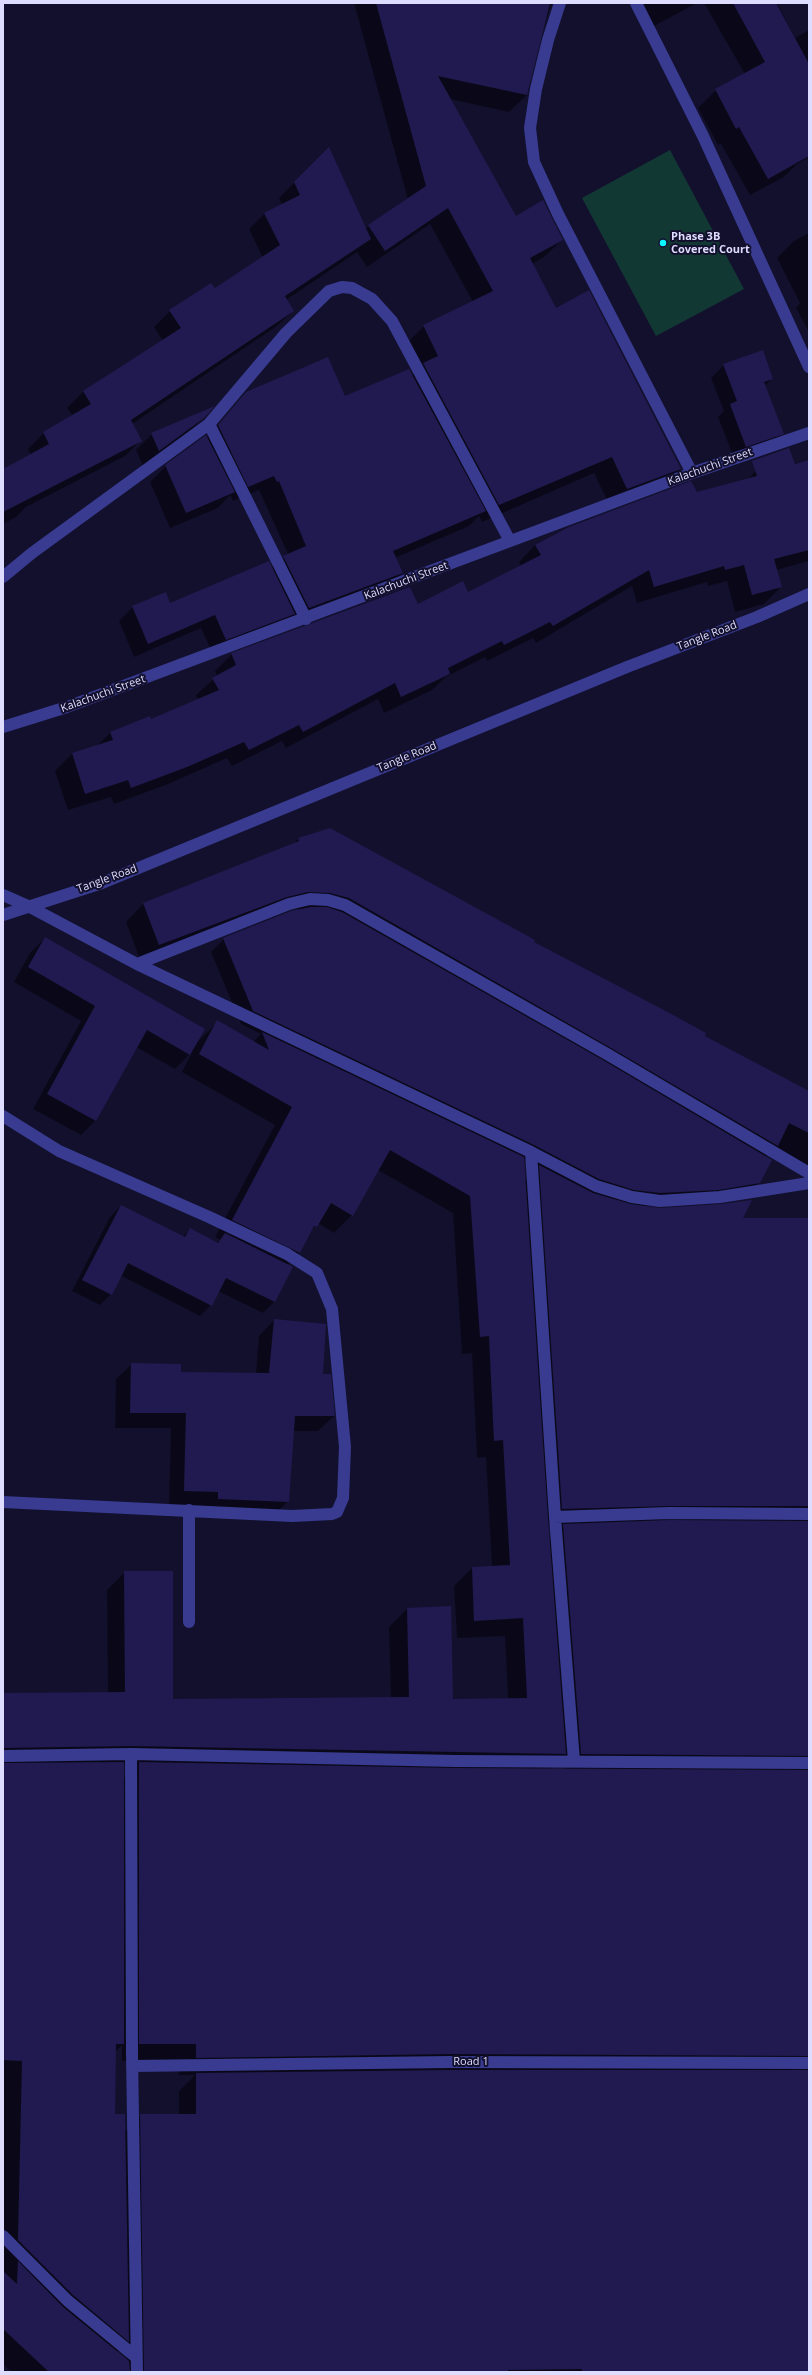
<!DOCTYPE html>
<style>
body{margin:0}
#map{position:relative;width:812px;height:2375px;overflow:hidden;background:#13102e;font-family:"Open Sans",sans-serif}
canvas{display:block}
.frame{position:absolute;inset:0;border:4px solid #deddff;pointer-events:none}
</style>
<div id="map">
<canvas width="812" height="2375"></canvas>
<div class="frame"></div>
</div>
<script>
const context = document.querySelector('canvas').getContext('2d');
context.lineJoin = 'round';
function fill(path, color) {
  context.fillStyle = color;
  context.fill(path, 'evenodd');
}
function poly(rows) {
  const path = new Path2D();
  for (const r of rows) {
    path.moveTo(r[0], r[1]);
    for (let i = 2; i < r.length; i += 2) path.lineTo(r[i], r[i + 1]);
  }
  return path;
}
function stroke(path, color, width, dash) {
  context.strokeStyle = color;
  context.lineWidth = width;
  context.lineCap = dash ? 'butt' : 'round';
  context.setLineDash(dash || []);
  context.stroke(path);
}
function drawText(font, color, halo, rows, align = 'center') {
  context.font = font + ' "Open Sans",sans-serif';
  context.lineWidth = 4;
  context.setLineDash([]);
  context.textBaseline = 'middle';
  context.strokeStyle = halo;
  context.fillStyle = color;
  for (const [text, x, y, turn = 0] of rows) {
    context.save();
    context.translate(x, y);
    context.rotate((+turn || 0) * Math.PI / 180);
    context.textAlign = isNaN(turn) ? turn : align;
    if (halo) context.strokeText(text, 0, 0);
    context.fillText(text, 0, 0);
    context.restore();
  }
}
fill(poly([
 [670,150,744,289,656,336,582,198]
]), '#123834');
fill(poly([
 [354,3,552,3,540,38,527,95,509,112,450,99,516,217,562,240,544,257,532,264,556,309,680,469,663,486,610,506,594,473,482,522,479,516,469,526,395,558,402,573,387,588,294,623,291,617,280,627,212,652,201,628,134,657,119,621,133,607,170,604,271,569,288,554,259,490,233,501,230,495,218,508,170,528,150,482,166,466,206,438,246,393,344,398,412,376,419,368,407,343,424,326,473,302,430,224,367,267,357,252,286,300,293,311,277,326,132,424,141,440,125,456,26,507,16,517,3,524,3,471,31,455,28,449,44,433,73,416,67,408,83,392,163,341,154,327,170,311,215,290,263,258,249,229,265,213,282,205,279,198,328,149,365,229,408,200],
 [642,3,697,3,654,26],
 [704,3,777,3,795,38,809,30,809,157,796,165,784,177,750,195,721,144,718,145,698,108,716,90,745,74],
 [809,233,809,332,796,308,800,303,777,258,794,241],
 [724,365,772,379,764,386,782,434,770,446,734,458,718,417,724,411,711,378],
 [203,418,187,434,143,466,136,450,152,434],
 [809,461,809,561,776,570,781,587,764,604,735,612,727,581,708,586,707,582,637,603,632,586,536,643,533,638,487,661,485,657,446,677,432,690,384,713,378,699,286,748,282,741,232,766,227,758,168,784,114,804,111,797,68,810,55,771,72,754,97,746,110,733,151,721,198,700,196,695,217,676,215,671,232,654,468,593,521,566,519,562,535,545,748,479,756,471],
 [298,839,533,943,809,1092,809,1174,770,1153,766,1157,759,1182,746,1195,706,1202,643,1206,742,1219,809,1219,809,2372,12,2372,3,2364,3,1694,108,1693,107,1590,125,1572,172,1700,391,1699,389,1627,407,1609,450,1607,452,1700,508,1699,505,1636,457,1638,454,1586,472,1568,492,1567,486,1457,477,1458,472,1353,462,1354,453,1213,378,1170,352,1215,334,1233,318,1223,310,1232,299,1253,287,1265,274,1302,263,1313,218,1291,211,1305,200,1316,120,1275,111,1294,100,1305,72,1291,110,1217,121,1206,182,1237,190,1230,216,1243,220,1240,215,1237,275,1125,182,1072,192,1052,175,1069,136,1047,96,1120,81,1135,33,1109,81,1021,14,982,30,953,45,938,197,1042,218,1022,253,1042,261,1034,241,1024,211,952,224,939,301,909,292,909,141,962,126,922,143,904,292,845],
 [523,1158,539,1167,524,1181],
 [547,1526,563,1526,548,1540],
 [562,1756,564,1770,549,1770],
 [123,1764,137,1764,123,1779],
 [122,2045,122,2061,178,2061,179,2075,195,2075,179,2091,179,2115,141,2115,125,2131,114,2115,115,2052],
 [126,2343,127,2360,117,2352],
 [274,1320,322,1375,334,1416,318,1431,293,1431,288,1501,273,1517,169,1506,171,1428,115,1428,116,1379,132,1364,180,1373,256,1374,259,1336]
]), '#0007');
fill(poly([
 [376,3,550,3,527,95,438,76,516,216,543,200,563,240,530,258,556,308,589,290,681,469,627,489,612,457,499,505,423,363,438,356,423,325,493,291,448,208,385,251,368,225,426,186],
 [733,3,776,3,809,64,809,156,768,179,739,127,736,129,715,89,765,62],
 [329,147,371,239,285,296,294,311,131,420,142,441,3,512,3,469,49,444,43,432,91,404,83,391,181,328,169,310,211,283,215,288,280,245,264,213,300,195,294,182],
 [763,350,773,379,764,382,784,434,746,447,730,404,737,401,723,364],
 [328,357,345,396,409,369,486,511,393,551,403,573,309,608,283,556,306,546,279,481,277,482,274,476,248,487,218,425,246,392],
 [215,406,204,418,159,451,151,433],
 [206,435,235,492,186,513,165,465],
 [789,448,795,464,809,460,809,550,774,559,782,587,752,595,744,565,725,570,724,566,654,587,649,570,553,626,550,622,504,645,502,641,448,668,450,674,401,697,395,683,303,732,299,725,249,750,244,742,187,767,131,788,128,780,85,794,72,753,113,740,110,732,150,716,151,719,219,690,212,678,236,665,231,653,410,587,418,604,463,581,468,592,541,555,535,545,569,527,691,481,697,492,757,476,752,461],
 [269,561,295,614,226,640,215,615,148,644,132,606,166,592,170,603],
 [330,828,535,940,534,942,662,1009,706,1033,705,1036,809,1091,809,1133,789,1123,778,1146,611,1048,349,898,330,893,308,892,287,897,159,945,143,903,299,841,298,838],
 [311,907,327,907,342,912,603,1060,772,1160,760,1183,719,1190,660,1193,634,1190,599,1179,534,1145,253,1011,223,938,291,911],
 [45,937,205,1029,190,1055,147,1030,96,1121,47,1094,95,1006,28,967],
 [217,1020,269,1050,262,1032,524,1157,548,1518,566,1754,131,1746,3,1748,3,1693,125,1692,124,1571,173,1571,173,1699,409,1697,407,1608,451,1606,453,1699,527,1698,523,1618,474,1621,472,1567,510,1565,503,1440,494,1441,489,1336,480,1337,470,1196,390,1150,353,1216,331,1203,317,1227,314,1226,300,1253,232,1220,292,1107,199,1054],
 [539,1165,593,1193,631,1204,660,1208,721,1204,752,1200,743,1218,809,1218,809,1506,669,1506,562,1509],
 [121,1205,185,1237,190,1228,218,1243,225,1233,293,1267,275,1302,226,1278,212,1306,128,1263,112,1295,82,1280],
 [274,1319,326,1324,323,1374,331,1374,335,1416,295,1416,289,1502,218,1499,218,1492,184,1491,186,1413,130,1413,131,1363,181,1364,181,1372,269,1373],
 [669,1520,809,1521,809,1756,581,1754,563,1524],
 [124,1762,124,2044,116,2044,115,2114,125,2114,129,2342,73,2295,18,2240,22,2061,3,2060,3,1763],
 [139,1762,455,1768,809,1770,809,2056,450,2054,196,2058,196,2044,139,2044],
 [450,2070,809,2070,809,2372,582,2372,582,2369,508,2370,508,2372,144,2372,140,2114,196,2114,196,2073],
 [18,2261,63,2307,129,2361,130,2372,49,2372,3,2329,3,2271,17,2284]
]), '#211a50');
stroke(poly([
 [560,3,548,40,536,89,530,128,534,162,558,214,692,473],
 [636,3,703,136,809,367],
 [209,424,306,619],
 [3,577,32,553,209,424,286,333,329,291,342,287,352,288,372,299,392,321,510,541],
 [3,727,67,707,692,473,809,433],
 [3,895,28,906,137,964,531,1152,596,1186,632,1197,660,1201,720,1197,809,1183],
 [3,915,102,883,627,667,757,617,809,594],
 [137,964,289,904,310,899,328,900,345,905,607,1054,809,1173],
 [3,1116,59,1151,209,1217,287,1254,317,1273,332,1309,345,1447,343,1498,337,1512,332,1514,292,1516,3,1502],
 [531,1152,555,1517,574,1761],
 [555,1517,669,1513,809,1514],
 [189,1622,189,1510],
 [131,1754,132,2054,137,2372],
 [3,1756,131,1754,455,1761,809,1763],
 [132,2066,450,2062,809,2063],
 [3,2236,68,2301,136,2357]
]), '#383b90', 12);
for (const [x, y, r, color] of [
 [663,243,4,"#09f9ff"]
]) {
  const dot = new Path2D();
  dot.arc(x, y, r, 0, 2 * Math.PI);
  context.fillStyle = color;
  context.fill(dot);
  stroke(dot, '#13102e', 1.5);
}
drawText('bold 11px', '#deddff', '#13102e', [
 ["Phase 3B",671,237],
 ["Covered Court",671,250]
], 'left');
drawText('11px', '#deddff', '#13102e', [
 ["Kalachuchi Street",710,467,-20],
 ["Kalachuchi Street",406,581,-21],
 ["Tangle Road",707,636,-21],
 ["Kalachuchi Street",103,694,-20],
 ["Tangle Road",407,757,-22],
 ["Tangle Road",107,879,-20],
 ["Road 1",471,2062]
]);
</script>
